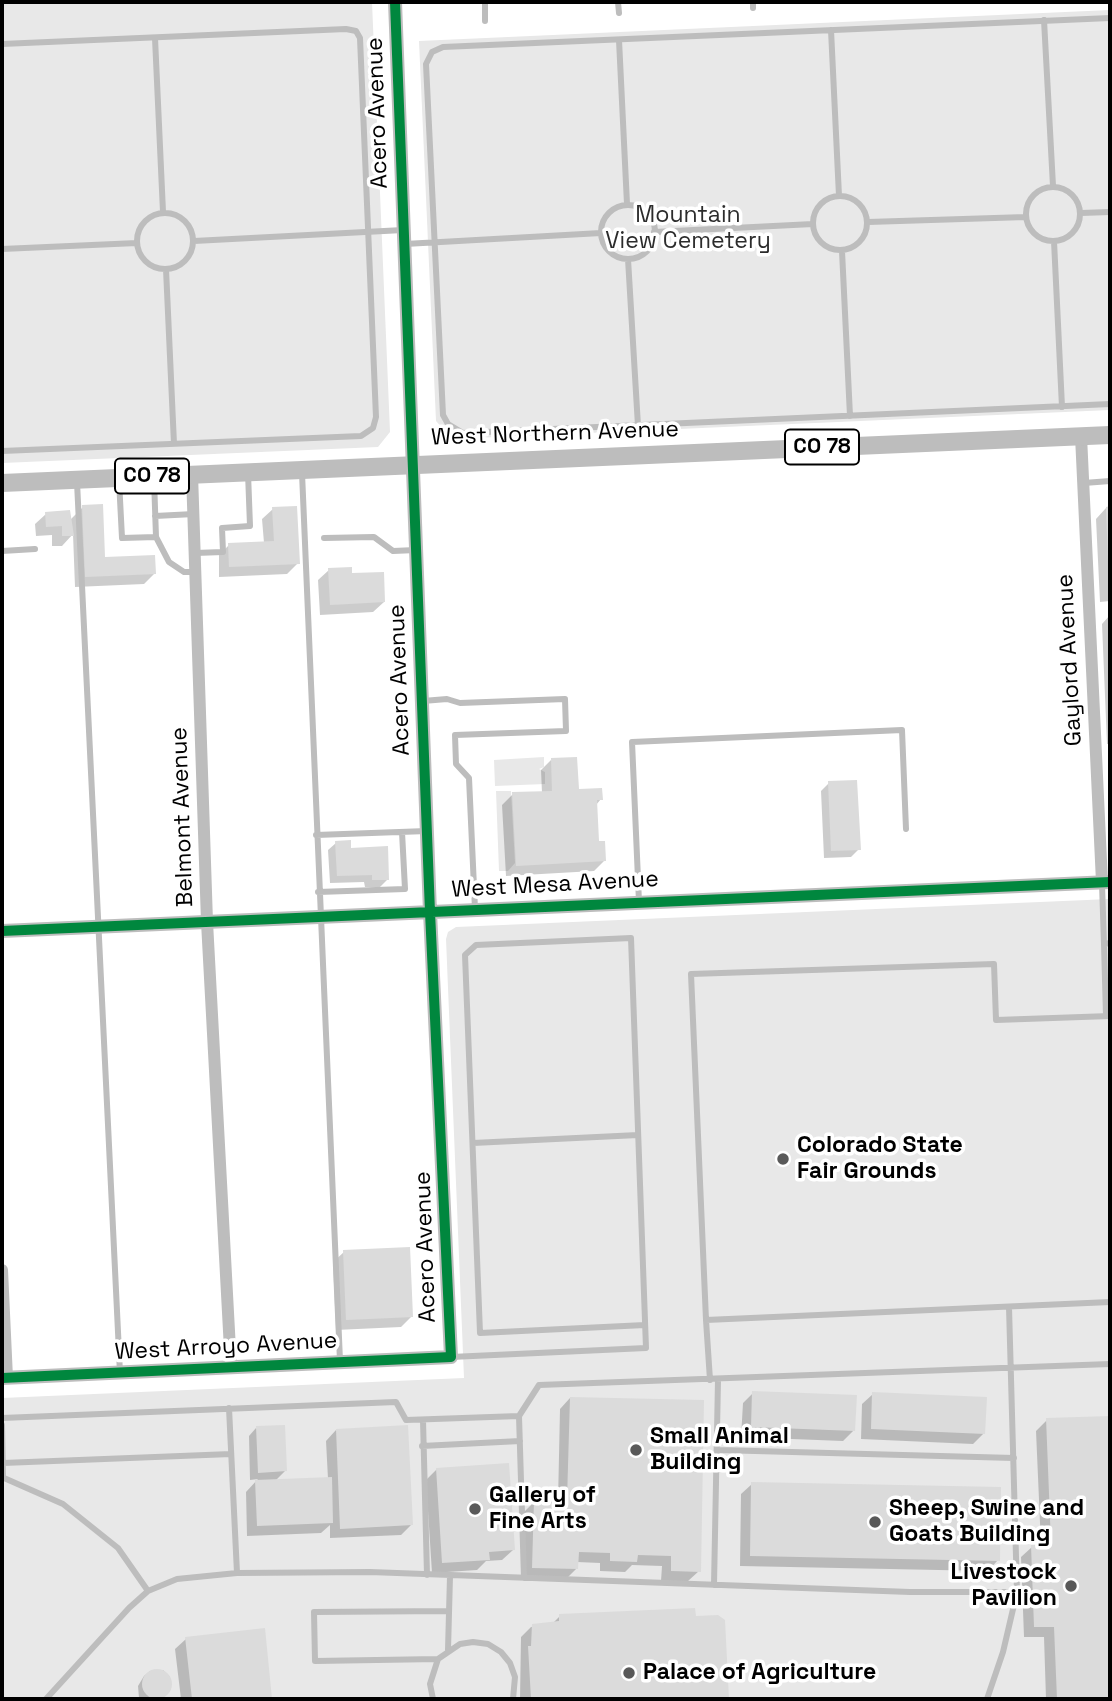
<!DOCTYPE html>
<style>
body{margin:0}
#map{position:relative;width:1112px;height:1701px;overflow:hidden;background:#fff;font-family:"Space Grotesk",sans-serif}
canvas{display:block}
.frame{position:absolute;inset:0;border:4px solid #000;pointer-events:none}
</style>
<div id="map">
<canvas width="1112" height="1701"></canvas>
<div class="frame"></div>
</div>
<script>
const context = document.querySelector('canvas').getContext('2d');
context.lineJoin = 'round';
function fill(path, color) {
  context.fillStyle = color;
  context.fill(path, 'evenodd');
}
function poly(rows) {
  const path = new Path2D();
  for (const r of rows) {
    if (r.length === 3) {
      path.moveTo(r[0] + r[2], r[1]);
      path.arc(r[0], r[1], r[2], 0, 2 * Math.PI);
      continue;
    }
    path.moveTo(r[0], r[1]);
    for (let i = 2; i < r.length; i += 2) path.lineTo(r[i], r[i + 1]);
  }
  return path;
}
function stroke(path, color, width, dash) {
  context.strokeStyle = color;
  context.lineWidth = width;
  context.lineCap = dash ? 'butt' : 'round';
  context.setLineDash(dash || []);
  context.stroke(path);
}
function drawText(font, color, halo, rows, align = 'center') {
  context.font = font + ' "Space Grotesk",sans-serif';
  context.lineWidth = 7;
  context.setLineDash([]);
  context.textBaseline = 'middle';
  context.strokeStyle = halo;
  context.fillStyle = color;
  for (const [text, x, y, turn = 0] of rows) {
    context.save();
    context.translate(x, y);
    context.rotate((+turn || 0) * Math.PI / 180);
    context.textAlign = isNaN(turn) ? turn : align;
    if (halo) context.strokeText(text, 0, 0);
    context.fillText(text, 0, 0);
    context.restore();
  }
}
fill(poly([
 [2,2,372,2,390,432,378,447,2,463],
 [1110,10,1110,410,452,439,436,421,419,41],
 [544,757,544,767,539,769,545,772,545,784,495,786,494,760],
 [496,791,511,791,515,863,508,871,499,871],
 [1110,899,1110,1699,2,1699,2,1398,464,1378,446,939,448,932,456,927]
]), '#e8e8e8');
fill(poly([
 [83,507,103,559,154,574,144,584,75,587,73,534,62,546,52,546,52,535,36,536,35,524,46,514,70,520],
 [1106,508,1110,508,1110,601,1100,602,1096,519],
 [273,509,298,563,287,574,219,577,219,555,229,545,264,543,262,519],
 [329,570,384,602,373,612,320,615,318,580],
 [1110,615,1110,744,1107,744,1102,624],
 [551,760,577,791,601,799,596,805,598,843,604,861,594,871,506,876,502,805,513,794,542,793,541,770],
 [829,783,859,849,851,857,824,858,821,791],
 [336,843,388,879,380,887,365,887,364,882,330,883,328,850],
 [344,1252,412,1316,401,1327,336,1330,333,1262],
 [753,1393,854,1430,843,1441,741,1437,743,1403],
 [873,1394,984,1433,973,1444,861,1439,862,1404],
 [570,1398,699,1571,688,1581,661,1581,662,1566,632,1565,625,1572,600,1571,600,1563,577,1562,577,1568,566,1579,522,1578,524,1512,534,1502,558,1502,560,1409],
 [1110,1417,1110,1699,1046,1699,1044,1637,1024,1637,1021,1557,1032,1547,1041,1546,1036,1431,1047,1420],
 [256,1428,285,1471,275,1481,328,1479,326,1441,336,1430,411,1525,401,1535,330,1538,330,1525,321,1533,247,1536,246,1492,258,1479,250,1480,249,1436],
 [437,1469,513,1550,502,1560,486,1561,477,1570,432,1573,426,1480],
 [752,1484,998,1560,988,1571,740,1566,741,1494],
 [560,1616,694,1617,724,1621,726,1699,520,1699,521,1637,531,1627,552,1624],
 [263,1630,270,1699,181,1699,175,1649,186,1639],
 [163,1670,170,1677,170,1689,163,1698,139,1698,138,1686,144,1676,150,1671]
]), '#0003');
fill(poly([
 [103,504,105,557,155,555,156,574,85,577,82,505],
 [297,506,300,564,229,567,228,543,274,541,272,507],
 [1110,506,1110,561,1108,561,1106,507],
 [70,510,74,536,62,536,62,526,46,527,45,512],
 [352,567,352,573,384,572,385,602,330,605,328,568],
 [577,757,579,789,602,788,603,800,597,800,599,841,605,841,606,861,516,866,512,792,552,791,551,758],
 [857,780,861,850,831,851,828,781],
 [351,840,351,848,388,846,389,880,372,880,372,875,337,876,335,841],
 [410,1247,413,1317,346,1320,343,1250],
 [752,1391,857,1395,855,1431,751,1427],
 [872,1392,987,1397,985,1434,871,1429],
 [570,1397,704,1400,701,1572,671,1571,671,1556,638,1555,637,1562,610,1561,610,1553,579,1552,578,1569,532,1568,534,1500,567,1500],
 [1110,1416,1110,1697,1057,1699,1054,1627,1034,1627,1031,1545,1051,1544,1046,1418],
 [285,1425,287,1471,258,1473,256,1426],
 [408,1425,413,1525,340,1529,336,1429],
 [509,1463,515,1550,489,1552,490,1560,442,1563,436,1468],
 [332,1477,333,1523,257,1526,255,1480],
 [751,1482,1001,1487,1000,1561,750,1556],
 [695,1608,696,1616,718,1615,725,1620,729,1699,531,1699,528,1646,531,1646,532,1624,559,1621,559,1614],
 [265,1628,272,1699,192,1699,185,1637],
 [157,1684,15]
]), '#dbdbdb');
stroke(poly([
 [485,2,485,21],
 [618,2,619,13],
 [753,2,753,8],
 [1110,18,443,47,432,52,426,64,443,415,448,424,463,433,1110,404],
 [1044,20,1053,186],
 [831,30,839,196],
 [155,38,163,212],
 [619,40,627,204],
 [2,44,346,29,356,31,360,38,376,417,373,428,361,436,2,451],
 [1053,214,27],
 [840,223,27],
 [628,232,27],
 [165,241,28],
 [1081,213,1110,212],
 [868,222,1026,217],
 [654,232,813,224],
 [194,241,403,230],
 [1054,241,1062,407],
 [405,244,601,233],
 [2,249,137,243],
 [842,251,850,416],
 [628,259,638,426],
 [166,269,174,444],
 [302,473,340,1361],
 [119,480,122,538,156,537,154,479],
 [77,482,120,1373],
 [1084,483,1110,481],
 [155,516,194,514],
 [156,537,169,562,184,572,195,572],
 [324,538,374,537,393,551,416,550],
 [2,551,35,549],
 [195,553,223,552,222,528,250,526,248,473],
 [423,701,447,699,460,703,565,699,566,731,455,735,456,764,469,778,475,909],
 [316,835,427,831],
 [1102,884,1104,944,1110,943],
 [318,892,405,889,402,832],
 [639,902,632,742,902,730,906,829],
 [1104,944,1106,1016],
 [1110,1016,996,1020,994,964,691,974,706,1320,1110,1302],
 [473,1143,638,1135],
 [706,1320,710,1380],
 [451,1357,646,1348,631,938,476,945,465,955,480,1333,645,1325],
 [229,1408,237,1573],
 [519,1416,524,1578],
 [2,1418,396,1402,406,1420,519,1416,539,1385,1110,1364],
 [423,1420,427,1575],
 [2,1425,3,1478],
 [422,1446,520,1441],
 [718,1450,1014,1458],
 [3,1463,231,1454],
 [4,1478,63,1504,118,1548,148,1591],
 [714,1585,718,1380],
 [448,1650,450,1576],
 [438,1659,315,1661,314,1612,449,1611],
 [46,1699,129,1608,148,1591,177,1579,237,1573,370,1572,910,1592,1017,1592],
 [433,1699,430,1684,438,1659,460,1644,473,1642,488,1644,501,1652,510,1663,515,1677,513,1699],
 [987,1699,1003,1652,1017,1592,1009,1307]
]), '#bdbdbd', 6);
stroke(poly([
 [1081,436,1102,882],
 [192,474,207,922,231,1368],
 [2,1270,7,1378]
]), '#bdbdbd', 12);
stroke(poly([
 [2,931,1110,882],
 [2,1378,451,1357,430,912,395,2]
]), '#bdbdbd', 14);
stroke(poly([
 [2,483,1110,435]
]), '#bdbdbd', 18);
stroke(poly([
 [2,931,1110,882],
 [2,1378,451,1357,430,912,395,2]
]), '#00873e', 10);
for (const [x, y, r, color] of [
 [783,1159,7,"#595959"],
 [636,1450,7,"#595959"],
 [475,1509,7,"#595959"],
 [875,1522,7,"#595959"],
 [1071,1586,7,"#595959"],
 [629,1673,7,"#595959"]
]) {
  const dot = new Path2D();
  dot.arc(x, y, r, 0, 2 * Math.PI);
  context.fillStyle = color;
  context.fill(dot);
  stroke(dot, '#fff', 2.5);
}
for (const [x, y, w] of [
 [822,447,74],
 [152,476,74]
]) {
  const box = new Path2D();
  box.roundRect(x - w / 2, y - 17.5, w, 35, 5);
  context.fillStyle = '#fff';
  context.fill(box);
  stroke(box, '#000', 2);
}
drawText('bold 21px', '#000', null, [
 ["CO 78",822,447],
 ["CO 78",152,476]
]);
drawText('23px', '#000', '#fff', [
 ["Acero Avenue",378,113,-92],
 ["West Northern Avenue",555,434,-2],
 ["Gaylord Avenue",1070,660,-93],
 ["Acero Avenue",400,680,-92],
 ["Belmont Avenue",183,817,-92],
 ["West Mesa Avenue",555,885,-3],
 ["Acero Avenue",426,1247,-92],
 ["West Arroyo Avenue",226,1347,-3]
]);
drawText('23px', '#2c2c2c', '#fff', [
 ["Mountain",688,216],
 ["View Cemetery",688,242]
]);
drawText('bold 23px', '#000', '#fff', [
 ["Colorado State",797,1146],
 ["Fair Grounds",797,1172],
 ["Small Animal",650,1437],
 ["Building",650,1463],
 ["Gallery of",489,1496],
 ["Fine Arts",489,1522],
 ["Sheep, Swine and",889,1509],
 ["Goats Building",889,1535],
 ["Livestock",1057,1573,"right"],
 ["Pavilion",1057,1599,"right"],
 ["Palace of Agriculture",643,1673]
], 'left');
</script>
